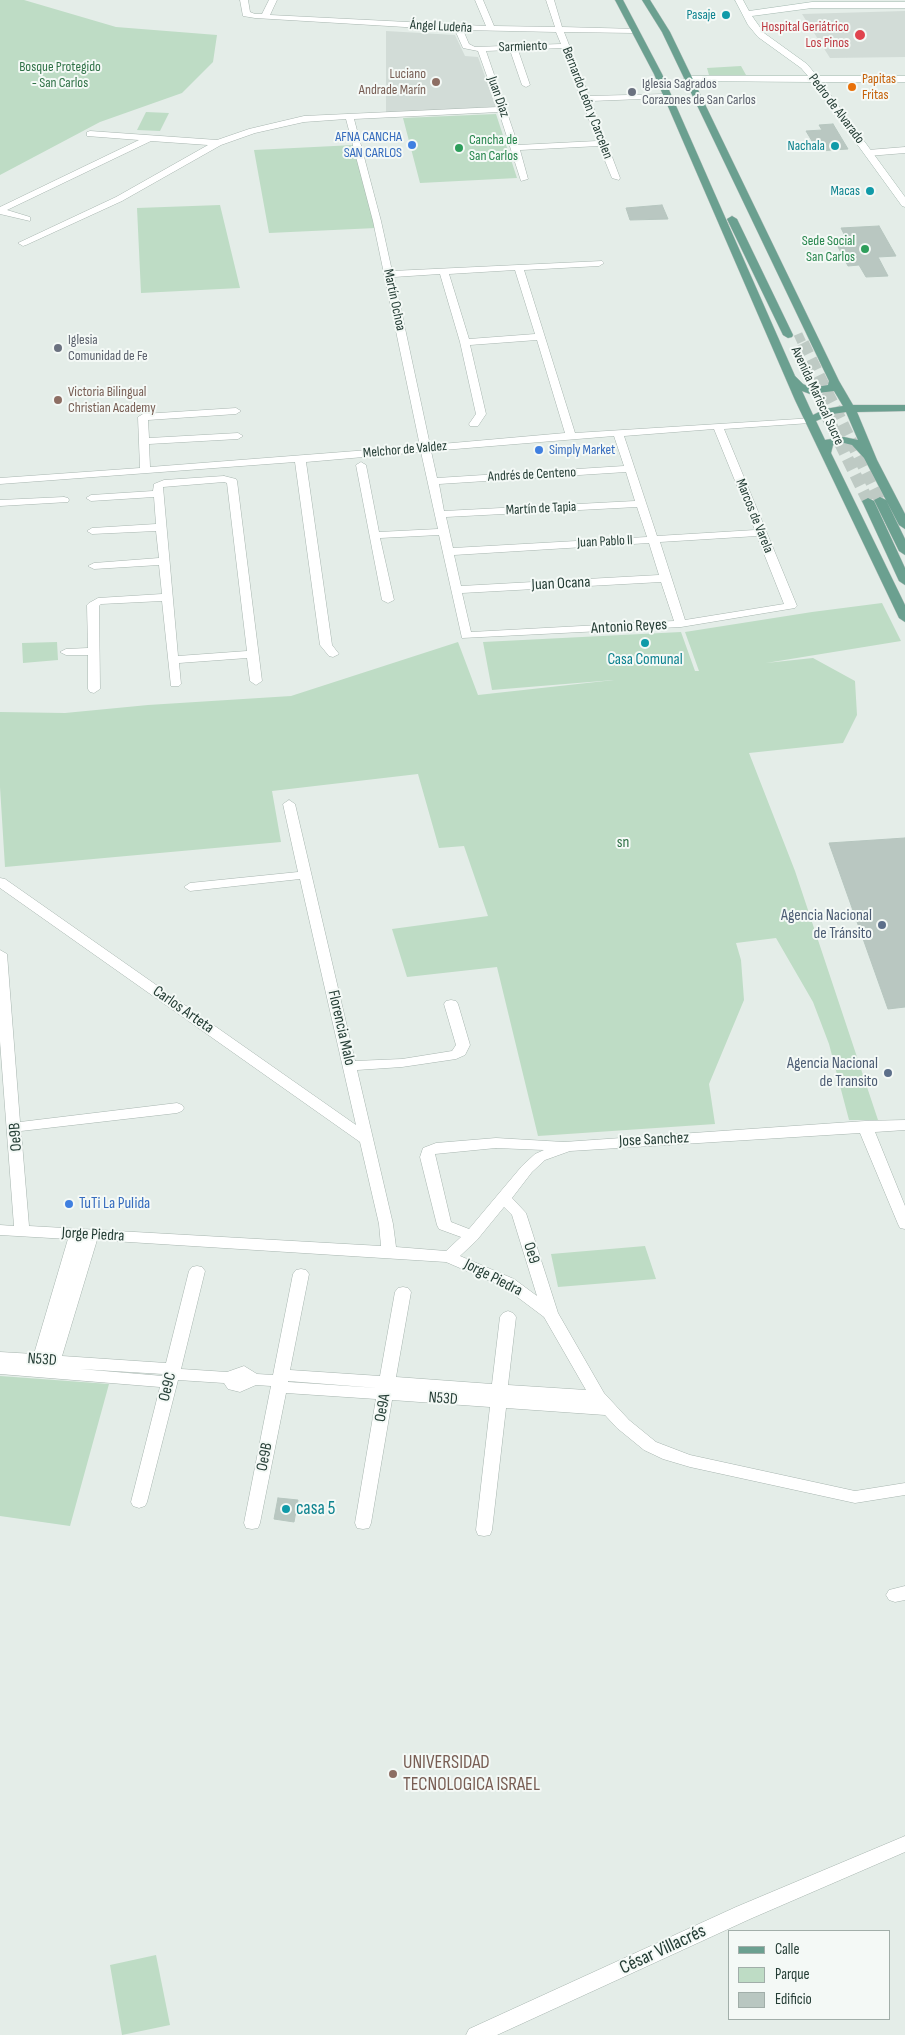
<!DOCTYPE html>
<meta charset="utf-8">
<style>
body{margin:0}
#map{position:relative;width:905px;height:2035px;overflow:hidden;background:#e4ede8;font-family:"Sofia Sans Condensed",sans-serif}
canvas{display:block}
.legend{position:absolute;left:728px;top:1930px;width:162px;height:90px;box-sizing:border-box;background:#f4f9f6;border:1px solid #a1aea9;margin:0;padding:6px 9px;list-style:none;font-size:15px;color:#243d35}
.legend li{display:flex;align-items:center;gap:10px;height:25px}
.legend b{width:25px;border:1px solid #a1aea9}
</style>
<div id="map">
<canvas width="905" height="2035"></canvas>
<ul class="legend">
<li><b style="height:6px;background:#6ba090"></b>Calle</li>
<li><b style="height:14px;background:#bedcc5"></b>Parque</li>
<li><b style="height:14px;background:#b9c7c1"></b>Edificio</li>
</ul>
</div>
<script>
const context = document.querySelector('canvas').getContext('2d');
context.lineJoin = 'round';
function fill(path, color) {
  context.fillStyle = color;
  context.fill(path, 'evenodd');
}
function poly(rows) {
  const path = new Path2D();
  for (const r of rows) {
    path.moveTo(r[0], r[1]);
    for (let i = 2; i < r.length; i += 2) path.lineTo(r[i], r[i + 1]);
  }
  return path;
}
function stroke(path, color, width, dash) {
  context.strokeStyle = color;
  context.lineWidth = width;
  context.lineCap = dash ? 'butt' : 'round';
  context.setLineDash(dash || []);
  context.stroke(path);
}
function drawText(font, color, halo, rows, align = 'center') {
  context.font = font + ' "Sofia Sans Condensed",sans-serif';
  context.lineWidth = 4;
  context.setLineDash([]);
  context.textBaseline = 'middle';
  context.strokeStyle = halo;
  context.fillStyle = color;
  for (const [text, x, y, turn = 0] of rows) {
    context.save();
    context.translate(x, y);
    context.rotate((+turn || 0) * Math.PI / 180);
    context.textAlign = isNaN(turn) ? turn : align;
    if (halo) context.strokeText(text, 0, 0);
    context.fillText(text, 0, 0);
    context.restore();
  }
}
fill(poly([
 [905,11,905,57,830,58,802,14],
 [386,31,455,35,465,56,478,57,496,107,386,113]
]), '#d2dcd7');
fill(poly([
 [0,0,24,0,116,27,217,35,213,62,182,93,100,122,0,175],
 [741,66,746,75,709,75,707,68],
 [146,112,169,113,160,131,137,130],
 [496,114,517,178,420,183,403,118],
 [354,145,376,228,269,233,254,150],
 [220,205,240,288,141,293,137,208],
 [882,603,901,641,766,663,813,658,855,681,857,715,843,743,749,753,795,871,878,1120,849,1120,829,1044,813,1002,776,938,736,943,741,960,744,1000,709,1084,715,1124,538,1136,497,967,407,977,392,929,488,916,464,846,439,848,418,774,272,791,281,842,5,867,0,787,0,712,65,713,148,705,291,696,458,642,478,695,614,680,492,690,483,642,681,632,695,671,699,671,685,632,812,612],
 [57,642,58,660,23,663,22,643],
 [645,1246,656,1279,558,1287,551,1254],
 [0,1376,109,1384,70,1526,0,1516],
 [156,1955,170,2025,122,2035,110,1965]
]), '#bedcc5');
const building = poly([
 [833,124,848,149,818,151,806,131,822,130,819,125,833,124],
 [662,205,668,219,630,220,626,208,662,205],
 [879,226,896,256,878,257,888,276,866,277,859,265,848,266,835,241,847,240,841,228,879,226],
 [905,838,905,1007,888,1009,829,843,905,838],
 [278,1498,298,1500,294,1522,274,1519,278,1498]
]);
fill(building, '#b9c7c1');
stroke(building, '#b6c6bf', 1);
stroke(poly([
 [798,334,803,345]
]), '#becac4', 9, [9, 5]);
stroke(poly([
 [803,343,880,500],
 [824,410,868,501]
]), '#becac4', 12, [12, 6]);
const street = poly([
 [240,0,248,0,250,12,255,14,262,14,269,0,277,0,270,15,486,26,475,0,483,0,494,26,555,27,546,0,554,0,562,27,638,29,638,33,635,33,564,32,589,96,667,94,671,96,667,98,591,101,620,178,619,180,612,178,599,146,520,150,528,179,521,181,499,112,354,119,381,221,392,271,602,261,604,263,599,266,524,270,575,433,814,418,814,422,810,423,724,429,797,606,795,608,681,627,462,638,439,535,380,538,394,600,388,603,382,600,356,465,361,462,366,465,379,532,438,529,421,452,306,462,332,645,339,654,333,657,329,656,320,645,295,462,0,484,0,478,140,468,138,417,143,414,236,408,241,411,236,414,148,420,149,438,238,433,243,436,238,439,149,444,150,467,420,446,373,221,346,119,304,122,255,133,221,145,122,201,26,245,23,246,18,243,116,197,208,145,151,141,7,210,30,217,30,221,0,214,0,207,139,140,87,136,87,132,90,131,217,140,249,129,304,116,498,107,478,51,463,48,455,30,255,18,243,16,240,0],
 [463,30,556,32,561,44,475,47,469,44,463,30],
 [562,48,597,141,518,145,486,51,510,50,522,85,526,87,530,85,518,50,562,48],
 [515,270,535,334,469,339,449,274,515,270],
 [440,274,460,342,476,414,469,424,470,426,478,426,486,414,470,345,537,340,565,433,430,445,394,277,440,274],
 [714,429,755,530,657,536,624,436,714,429],
 [614,436,624,466,437,478,431,451,614,436],
 [626,472,635,501,444,511,439,484,626,472],
 [637,507,647,537,453,548,446,517,637,507],
 [757,536,784,604,685,620,660,542,757,536],
 [649,543,659,575,461,586,454,555,649,543],
 [661,582,674,621,471,632,462,593,661,582],
 [905,147,905,153,868,156,864,153,868,150,905,147],
 [224,476,236,479,237,481,262,681,256,685,250,681,247,658,179,663,181,684,179,686,171,686,162,601,101,604,99,606,100,689,94,693,90,692,88,689,88,655,66,655,60,652,66,649,88,648,87,605,89,603,98,598,162,594,159,565,94,569,88,566,94,563,159,558,156,531,92,534,87,531,92,528,156,524,154,497,91,501,86,498,91,495,153,491,154,484,164,480,224,476],
 [224,482,227,483,247,651,178,656,163,487,224,482],
 [64,497,68,498,69,500,68,502,0,506,0,500,64,497],
 [289,800,295,804,355,1061,402,1059,452,1051,456,1045,444,1004,446,1001,451,1000,456,1001,458,1004,470,1045,465,1055,456,1059,402,1067,357,1070,393,1224,396,1247,446,1251,461,1237,439,1229,437,1225,420,1157,423,1148,436,1143,496,1138,564,1142,865,1121,905,1120,905,1130,875,1132,905,1206,905,1229,900,1228,898,1224,860,1133,570,1151,545,1160,532,1172,512,1198,526,1213,558,1313,604,1393,629,1420,656,1442,690,1455,855,1491,905,1483,905,1495,855,1503,690,1467,663,1459,644,1450,617,1428,605,1415,506,1408,492,1530,490,1535,484,1536,478,1535,476,1530,490,1407,392,1400,371,1523,369,1528,363,1529,357,1528,355,1523,376,1399,286,1393,260,1523,258,1528,252,1529,246,1528,244,1523,271,1386,256,1385,240,1392,228,1389,224,1383,178,1380,147,1502,145,1506,139,1508,133,1506,131,1502,160,1387,0,1374,0,1352,34,1354,68,1239,0,1235,0,1225,14,1226,0,1041,0,950,7,954,20,1122,177,1103,182,1105,184,1108,182,1111,177,1113,21,1131,29,1226,381,1246,379,1224,360,1142,0,888,0,878,5,879,356,1125,300,879,190,891,184,887,190,883,298,872,283,804,289,800],
 [496,1148,544,1150,535,1154,522,1166,469,1229,451,1222,435,1154,496,1148],
 [504,1207,512,1215,537,1296,514,1279,460,1256,477,1240,504,1207],
 [97,1240,446,1262,504,1287,544,1317,586,1390,508,1385,516,1317,513,1313,508,1311,503,1313,500,1317,492,1384,396,1377,411,1292,408,1288,403,1287,398,1288,395,1292,380,1376,290,1370,309,1274,306,1270,301,1269,296,1270,293,1274,273,1375,257,1374,244,1366,227,1372,181,1369,205,1271,202,1267,197,1266,192,1267,189,1271,166,1363,62,1356,97,1240],
 [80,1369,163,1374,163,1376,80,1369],
 [288,1381,378,1388,288,1382,288,1381],
 [905,1586,905,1600,895,1602,889,1600,886,1595,889,1590,905,1586],
 [905,1836,905,1852,750,1919,497,2035,466,2035,469,2029,736,1907,905,1836]
]);
const secondary = poly([
 [735,0,743,0,749,11,812,2,905,2,905,8,812,8,752,16,764,33,807,64,817,76,905,76,905,82,821,82,905,197,905,207,902,206,812,82,684,81,683,79,687,76,808,76,801,68,758,37,748,25,735,0]
]);
const primary = poly([
 [615,0,623,0,662,74,795,376,803,384,811,388,828,385,829,381,662,32,642,0,650,0,670,32,839,381,853,405,905,405,905,411,857,412,877,460,905,514,905,529,899,525,864,458,852,445,844,443,833,445,831,453,905,605,905,622,899,618,795,400,654,74,615,0],
 [802,391,810,394,834,391,843,406,825,409,813,415,802,391],
 [846,412,858,440,844,437,825,440,816,421,833,414,846,412],
 [732,216,737,219,793,335,792,337,788,338,783,335,727,219,732,216],
 [880,497,886,500,905,539,905,555,899,551,874,500,880,497],
 [868,498,874,501,905,568,905,585,899,581,862,501,868,498]
]);
stroke(street, '#a7b5af', 1);
stroke(secondary, '#a3b8af', 1);
stroke(primary, '#c2c9c6', 1);
fill(street, '#fff');
fill(secondary, '#fff');
fill(primary, '#6ba090');
for (const [x, y, r, color] of [
 [726,15,5,"#0f9aa8"],
 [860,35,6,"#e0444e"],
 [436,82,5,"#8d6e63"],
 [852,87,5,"#e8710a"],
 [632,92,5,"#6b7280"],
 [412,145,5,"#3f7fe0"],
 [835,146,5,"#0f9aa8"],
 [459,148,5,"#2e9e5b"],
 [870,191,5,"#0f9aa8"],
 [865,249,5,"#2e9e5b"],
 [58,348,5,"#6b7280"],
 [58,400,5,"#8d6e63"],
 [539,450,5,"#3f7fe0"],
 [645,643,5,"#0f9aa8"],
 [882,925,5,"#5c6f8a"],
 [888,1073,5,"#5c6f8a"],
 [69,1204,5,"#3f7fe0"],
 [286,1509,5,"#0f9aa8"],
 [393,1774,5,"#8d6e63"]
]) {
  const dot = new Path2D();
  dot.arc(x, y, r, 0, 2 * Math.PI);
  context.fillStyle = color;
  context.fill(dot);
  stroke(dot, '#f4f9f6', 2);
}
drawText('14px', '#0d838f', '#f4f9f6', [
 ["Pasaje",716,15],
 ["Nachala",825,146],
 ["Macas",860,191]
], 'right');
drawText('14px', '#243d35', '#f4f9f6', [
 ["Ángel Ludeña",441,27,3],
 ["Sarmiento",523,47,-2],
 ["Juan Díaz",498,97,71],
 ["Bernardo León y Carcelen",587,103,69],
 ["Pedro de Alvarado",836,109,53],
 ["Martín Ochoa",394,300,78],
 ["Avenida Mariscal Sucre",817,396,65],
 ["Melchor de Valdez",405,450,-5],
 ["Andrés de Centeno",532,475,-3],
 ["Martín de Tapia",541,509,-3],
 ["Marcos de Varela",754,516,68],
 ["Juan Pablo II",605,542,-3]
]);
drawText('14px', '#be3a42', '#f4f9f6', [
 ["Hospital Geriátrico",849,27],
 ["Los Pinos",849,43]
], 'right');
drawText('14px', '#307247', '#f4f9f6', [
 ["Bosque Protegido",60,67],
 ["- San Carlos",60,83]
]);
drawText('14px', '#785e54', '#f4f9f6', [
 ["Luciano",426,74],
 ["Andrade Marín",426,90],
 ["Victoria Bilingual",68,392,"left"],
 ["Christian Academy",68,408,"left"]
], 'right');
drawText('14px', '#c56008', '#f4f9f6', [
 ["Papitas",862,79],
 ["Fritas",862,95]
], 'left');
drawText('14px', '#5b616d', '#f4f9f6', [
 ["Iglesia Sagrados",642,84],
 ["Corazones de San Carlos",642,100],
 ["Iglesia",68,340],
 ["Comunidad de Fe",68,356]
], 'left');
drawText('14px', '#366cbe', '#f4f9f6', [
 ["AFNA CANCHA",402,137],
 ["SAN CARLOS",402,153],
 ["Simply Market",549,450,"left"]
], 'right');
drawText('14px', '#27864d', '#f4f9f6', [
 ["Cancha de",469,140],
 ["San Carlos",469,156],
 ["Sede Social",855,241,"right"],
 ["San Carlos",855,257,"right"]
], 'left');
drawText('16px', '#243d35', '#f4f9f6', [
 ["Juan Ocana",561,584,-3],
 ["Antonio Reyes",629,627,-3],
 ["Carlos Arteta",183,1010,35],
 ["Florencia Malo",341,1028,77],
 ["Oe9B",16,1137,-94],
 ["Jose Sanchez",654,1140,-3],
 ["Jorge Piedra",93,1235,3],
 ["Oe9",531,1253,73],
 ["Jorge Piedra",493,1278,27],
 ["N53D",42,1360,4],
 ["Oe9C",168,1387,-76],
 ["N53D",443,1399,4],
 ["Oe9A",383,1408,-80],
 ["Oe9B",265,1457,-79]
]);
drawText('16px', '#0d838f', '#f4f9f6', [
 ["Casa Comunal",645,660]
]);
drawText('16px', '#307247', '#f4f9f6', [
 ["sn",623,843]
]);
drawText('16px', '#4e5e75', '#f4f9f6', [
 ["Agencia Nacional",872,916],
 ["de Tránsito",872,934],
 ["Agencia Nacional",878,1064],
 ["de Transito",878,1082]
], 'right');
drawText('16px', '#366cbe', '#f4f9f6', [
 ["TuTi La Pulida",79,1204]
], 'left');
drawText('19px', '#0d838f', '#f4f9f6', [
 ["casa 5",296,1509]
], 'left');
drawText('19px', '#785e54', '#f4f9f6', [
 ["UNIVERSIDAD",403,1763],
 ["TECNOLOGICA ISRAEL",403,1785]
], 'left');
drawText('19px', '#243d35', '#f4f9f6', [
 ["César Villacrés",663,1950,-25]
]);
</script>
